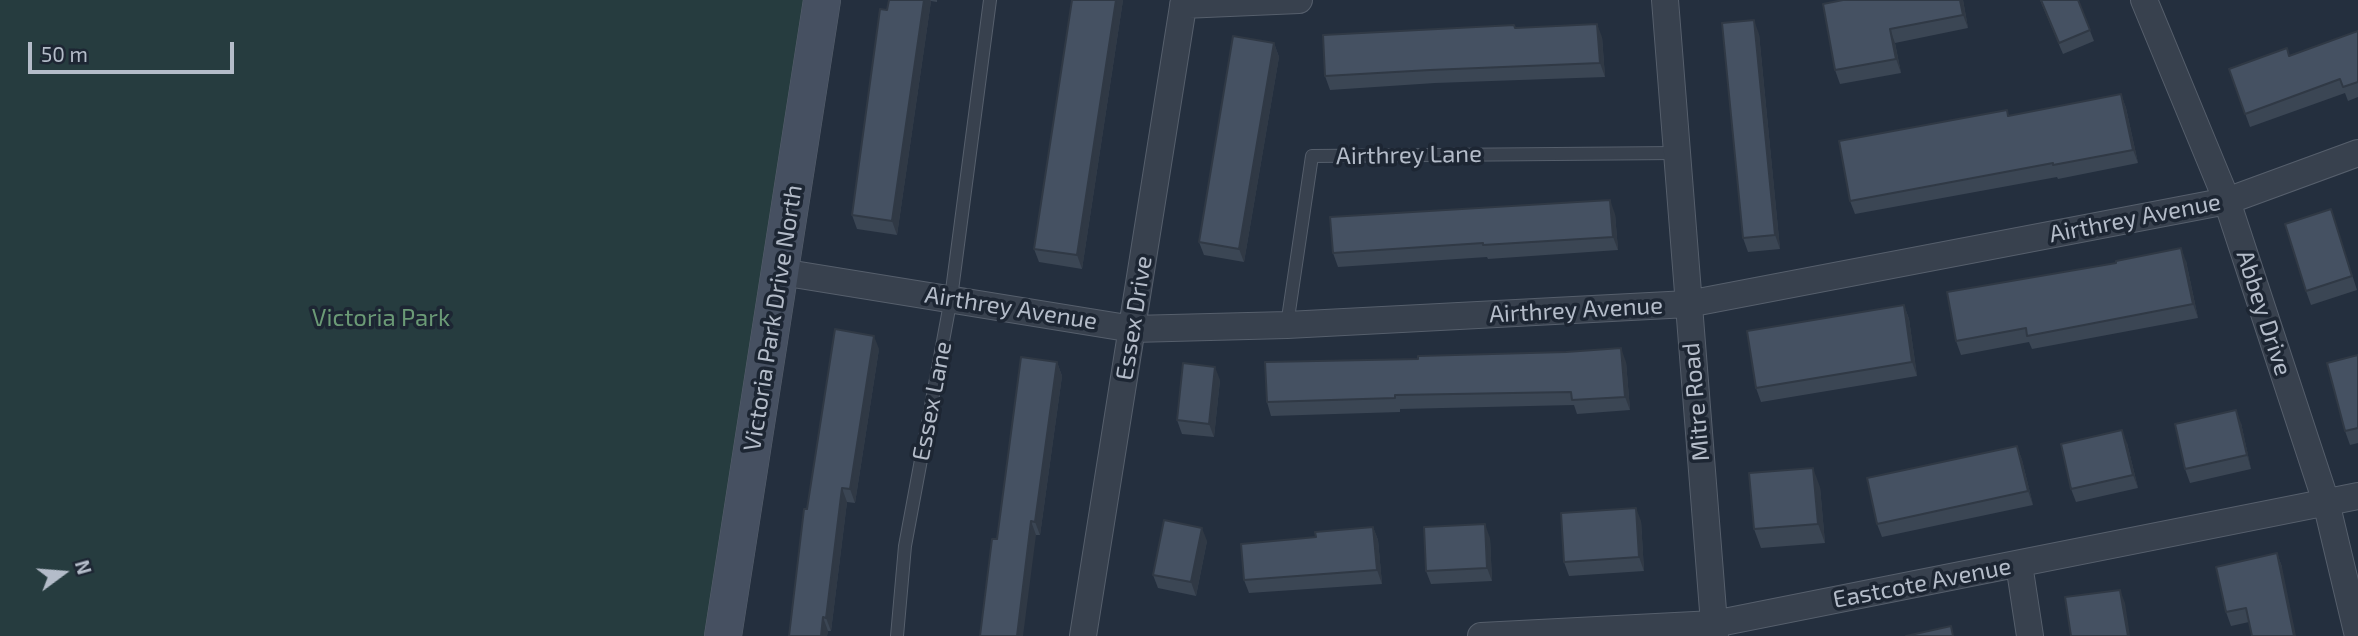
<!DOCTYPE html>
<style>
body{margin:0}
#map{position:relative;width:2358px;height:636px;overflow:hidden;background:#242f3e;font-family:"Exo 2",sans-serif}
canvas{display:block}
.north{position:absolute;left:28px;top:538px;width:70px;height:70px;-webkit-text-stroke:5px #1d2633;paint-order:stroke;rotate:74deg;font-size:19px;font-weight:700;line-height:28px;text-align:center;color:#b4bcc9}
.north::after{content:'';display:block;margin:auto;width:24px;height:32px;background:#b4bcc9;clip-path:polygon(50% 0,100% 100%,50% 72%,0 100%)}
.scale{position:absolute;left:28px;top:42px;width:206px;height:32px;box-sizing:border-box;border:4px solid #b4bcc9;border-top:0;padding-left:9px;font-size:21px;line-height:24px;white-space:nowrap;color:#b4bcc9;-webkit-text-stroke:5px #1d2633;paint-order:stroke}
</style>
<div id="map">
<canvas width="2358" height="636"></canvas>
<div class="north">N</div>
<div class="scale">50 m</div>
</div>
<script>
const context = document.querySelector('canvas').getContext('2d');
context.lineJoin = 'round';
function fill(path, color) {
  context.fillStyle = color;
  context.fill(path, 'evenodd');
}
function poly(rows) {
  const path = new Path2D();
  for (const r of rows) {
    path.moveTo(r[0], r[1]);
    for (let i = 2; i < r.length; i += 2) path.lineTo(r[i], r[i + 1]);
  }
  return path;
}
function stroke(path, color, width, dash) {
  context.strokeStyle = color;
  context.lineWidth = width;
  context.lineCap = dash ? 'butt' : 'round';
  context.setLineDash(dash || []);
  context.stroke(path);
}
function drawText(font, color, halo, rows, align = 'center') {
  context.font = font + ' "Exo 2",sans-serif';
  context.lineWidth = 7;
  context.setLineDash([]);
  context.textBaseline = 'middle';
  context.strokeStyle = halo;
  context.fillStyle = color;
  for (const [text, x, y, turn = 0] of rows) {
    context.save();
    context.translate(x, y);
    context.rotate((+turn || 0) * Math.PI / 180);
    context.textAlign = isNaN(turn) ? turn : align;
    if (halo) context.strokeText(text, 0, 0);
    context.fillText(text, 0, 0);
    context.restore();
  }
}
fill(poly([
 [0,0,815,0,708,636,0,636]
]), '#263c3f');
const lane = poly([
 [1287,325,1312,156,1676,153],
 [897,636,905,546,951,298,990,0]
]);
const street = poly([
 [1665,0,1715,636],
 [2144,0,2227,201,2326,502,2358,636],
 [1183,5,1299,0],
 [781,272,1133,329,1287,325,1688,304,2227,201,2358,153],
 [2019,564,2030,636],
 [1083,636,1184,0],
 [1481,636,1714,624,2358,496]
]);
const secondary = poly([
 [723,636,822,0]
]);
stroke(lane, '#565f6c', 14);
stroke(street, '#565f6c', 28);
stroke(secondary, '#565f6c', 38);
stroke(lane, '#38414e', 12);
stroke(street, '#38414e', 26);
stroke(secondary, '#465061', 37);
fill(poly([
 [889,0,937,0,937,2,931,1,897,235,857,229,852,215],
 [1072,0,1123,0,1082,269,1039,262,1034,249],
 [1843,0,1963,0,1968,28,1895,43,1901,73,1840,84,1835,70],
 [2040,0,2078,0,2094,41,2063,54],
 [1514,25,1515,28,1602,37,1605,77,1435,83,1330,90,1325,76],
 [2358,31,2358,97,2348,101,2345,93,2250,127,2229,69,2289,56],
 [1759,34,1780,249,1748,252,1743,238],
 [1274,43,1279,57,1244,262,1204,255,1199,242],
 [2121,94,2126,108,2138,163,2058,179,2057,177,1855,214,1850,201,2009,116],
 [2331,209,2357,290,2311,305,2306,291],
 [1615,214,1618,250,1488,259,1487,257,1338,267,1333,253],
 [2186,261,2198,318,2032,349,2029,342,1961,355,1956,341],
 [1904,305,1909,319,1917,376,1761,402,1756,388],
 [879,349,855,503,847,502,831,631,828,631,827,636,789,636,807,509],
 [2358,355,2358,443,2350,445,2345,431],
 [1057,362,1062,376,1040,535,1036,535,997,539],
 [1626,362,1630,410,1577,414,1574,405,1400,409,1400,412,1271,416,1267,402],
 [1220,380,1214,437,1182,434,1177,420],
 [2241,423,2251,469,2190,483,2185,469],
 [2127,443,2138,488,2076,502,2071,489],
 [2017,446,2022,460,2033,505,1882,537,1877,524],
 [1820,487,1825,543,1761,548,1754,529],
 [1641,521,1644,571,1569,576,1564,562],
 [1373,527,1378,540,1382,584,1249,593,1244,580,1316,537],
 [1490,538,1492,581,1431,584,1426,571],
 [1207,541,1196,596,1158,588,1153,575],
 [2277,553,2282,567,2249,622,2231,626,2226,612]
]), '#3b4654');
fill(poly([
 [924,0,930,0,931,1,897,235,892,221],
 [1116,0,1123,0,1082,269,1077,255],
 [1960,0,1963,0,1968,28,1963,15],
 [1754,20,1759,34,1780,249,1775,235],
 [1597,24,1602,37,1605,77,1600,63],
 [1890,29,1895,43,1901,73,1896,59],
 [1274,43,1279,57,1244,262,1239,249],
 [2121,94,2126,108,2138,163,2133,150],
 [1610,200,1615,214,1618,250,1613,237],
 [2181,248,2186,261,2198,318,2193,304],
 [1904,305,1909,319,1917,376,1912,362],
 [874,336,879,349,855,503,850,489],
 [1621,348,1626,362,1630,410,1625,397],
 [1057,362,1062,376,1040,535,1035,522],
 [1215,367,1220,380,1214,437,1209,424],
 [2236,410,2241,423,2251,469,2247,455],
 [2122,430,2127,443,2138,488,2133,475],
 [2017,446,2022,460,2033,505,2028,491],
 [1813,468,1820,487,1825,543,1818,524],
 [842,488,847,502,831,631,826,618],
 [1636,508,1641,521,1644,571,1639,557],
 [1031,521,1036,535,1023,636,1017,636],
 [1485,524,1490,538,1492,581,1487,568],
 [1373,527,1378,540,1382,584,1377,570],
 [1202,528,1207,541,1196,596,1191,582],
 [2277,553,2282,567,2296,636,2294,636],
 [2120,590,2125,603,2130,636,2128,636],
 [823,617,828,631,827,636,821,636]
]), '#303945');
const building = poly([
 [889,0,924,0,892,221,852,215,880,9,887,10,889,0],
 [1072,0,1116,0,1077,255,1034,249,1072,0],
 [1843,0,1960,0,1963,15,1890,29,1896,59,1835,70,1823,4,1843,0],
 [2041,0,2078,0,2090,30,2059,43,2041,0],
 [1754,20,1775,235,1743,238,1722,23,1754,20],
 [1597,24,1600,63,1430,70,1325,76,1323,35,1514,25,1515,28,1597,24],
 [2358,31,2358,82,2343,87,2340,79,2245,114,2229,69,2287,48,2289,56,2358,31],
 [1233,36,1274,43,1239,249,1199,242,1233,36],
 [2121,94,2133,150,2053,165,2053,163,1850,201,1839,141,2007,110,2008,116,2121,94],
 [1610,200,1613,237,1483,245,1483,243,1333,253,1330,217,1610,200],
 [2331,209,2352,276,2306,291,2285,224,2331,209],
 [2181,248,2193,304,2027,336,2026,328,1956,341,1947,292,2116,263,2116,261,2181,248],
 [1904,305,1912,362,1756,388,1747,331,1904,305],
 [835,329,874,336,850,489,842,488,826,618,823,617,821,636,789,636,804,509,807,509,835,329],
 [1621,348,1625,397,1572,400,1571,392,1395,395,1395,398,1267,402,1265,362,1418,359,1418,356,1566,352,1621,348],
 [2358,355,2358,428,2345,431,2327,363,2358,355],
 [1021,357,1057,362,1035,522,1031,521,1017,636,980,636,992,539,997,539,1021,357],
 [1183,363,1215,367,1209,424,1177,420,1183,363],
 [2236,410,2247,455,2185,469,2175,424,2236,410],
 [2122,430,2133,475,2071,489,2061,444,2122,430],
 [2017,446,2028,491,1877,524,1867,478,2017,446],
 [1813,468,1818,524,1754,529,1749,473,1813,468],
 [1636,508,1639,557,1564,562,1561,513,1636,508],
 [1164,520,1202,528,1191,582,1153,575,1164,520],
 [1485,524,1487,568,1426,571,1424,527,1485,524],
 [1373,527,1377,570,1244,580,1241,544,1316,537,1315,532,1373,527],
 [2277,553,2294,636,2252,636,2246,608,2226,612,2216,567,2277,553],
 [2120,590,2128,636,2071,636,2065,597,2120,590],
 [1951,626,1953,636,1906,636,1951,626]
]);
fill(building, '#455162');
stroke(building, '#303945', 2);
drawText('24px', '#b4bcc9', '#1d2633', [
 ["Airthrey Lane",1409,155,-1],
 ["Airthrey Avenue",2135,218,-11],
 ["Airthrey Avenue",1011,308,9],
 ["Airthrey Avenue",1576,310,-3],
 ["Abbey Drive",2264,313,72],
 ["Victoria Park Drive North",773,318,-81],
 ["Essex Drive",1134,318,-81],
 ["Essex Lane",932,401,-79],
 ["Mitre Road",1696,402,-95],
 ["Eastcote Avenue",1922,583,-11]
]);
drawText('24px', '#6b9a76', '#1d2633', [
 ["Victoria Park",381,318]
]);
</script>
